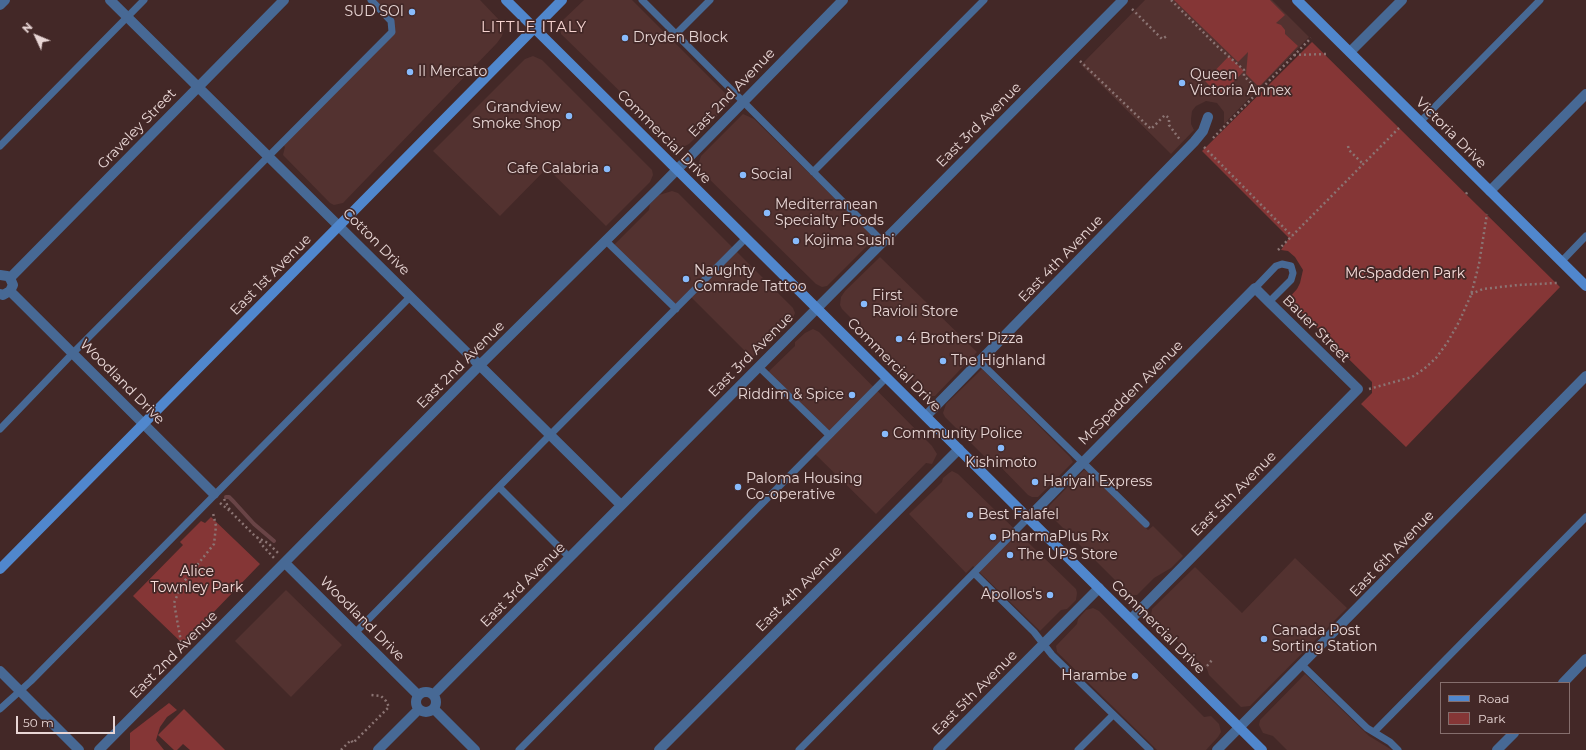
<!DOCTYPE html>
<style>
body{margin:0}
#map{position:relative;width:1586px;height:750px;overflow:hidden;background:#432827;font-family:Montserrat,sans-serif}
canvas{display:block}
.legend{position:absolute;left:1440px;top:682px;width:130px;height:52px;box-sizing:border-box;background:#432827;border:1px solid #856e6d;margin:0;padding:5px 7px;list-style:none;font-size:12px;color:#e8d6d5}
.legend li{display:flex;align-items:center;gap:8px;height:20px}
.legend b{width:20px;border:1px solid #856e6d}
.north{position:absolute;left:16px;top:16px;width:40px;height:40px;-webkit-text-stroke:3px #432827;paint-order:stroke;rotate:314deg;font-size:11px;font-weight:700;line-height:16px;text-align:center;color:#e8d6d5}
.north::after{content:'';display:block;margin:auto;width:14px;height:18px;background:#e8d6d5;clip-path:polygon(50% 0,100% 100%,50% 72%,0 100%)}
.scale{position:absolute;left:16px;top:716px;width:99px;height:18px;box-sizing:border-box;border:2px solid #e8d6d5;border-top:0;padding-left:5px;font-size:12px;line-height:14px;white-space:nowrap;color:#e8d6d5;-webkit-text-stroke:3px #432827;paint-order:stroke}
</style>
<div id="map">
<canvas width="1586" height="750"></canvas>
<ul class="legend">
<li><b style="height:5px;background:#5087cd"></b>Road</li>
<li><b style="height:11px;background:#853636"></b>Park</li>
</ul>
<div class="north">N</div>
<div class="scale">50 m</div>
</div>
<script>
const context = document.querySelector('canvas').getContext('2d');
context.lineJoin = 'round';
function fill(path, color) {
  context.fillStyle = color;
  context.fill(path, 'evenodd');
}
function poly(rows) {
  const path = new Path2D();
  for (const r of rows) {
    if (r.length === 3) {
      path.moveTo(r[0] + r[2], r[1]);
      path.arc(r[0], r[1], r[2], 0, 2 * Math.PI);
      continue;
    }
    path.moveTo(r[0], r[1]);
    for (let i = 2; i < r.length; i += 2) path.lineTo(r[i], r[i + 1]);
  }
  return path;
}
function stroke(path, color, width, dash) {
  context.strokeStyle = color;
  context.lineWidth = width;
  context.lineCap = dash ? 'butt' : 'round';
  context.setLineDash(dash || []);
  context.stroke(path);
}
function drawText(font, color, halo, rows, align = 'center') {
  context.font = font + ' Montserrat,sans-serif';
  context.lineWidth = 3.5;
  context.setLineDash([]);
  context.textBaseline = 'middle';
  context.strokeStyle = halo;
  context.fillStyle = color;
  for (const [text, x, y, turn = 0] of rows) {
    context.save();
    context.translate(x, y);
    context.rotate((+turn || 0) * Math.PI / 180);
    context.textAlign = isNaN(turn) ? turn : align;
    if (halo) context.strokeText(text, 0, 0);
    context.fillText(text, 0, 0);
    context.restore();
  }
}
fill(poly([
 [371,0,480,0,502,23,504,29,502,36,497,43,343,203,334,205,330,203,283,155,285,147,281,143,392,33,391,21],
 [584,0,632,0,727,95,731,102,689,144,683,147,675,145,561,34,560,25,563,20],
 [1145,0,1272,0,1309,37,1224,124,1224,112,1217,103,1206,101,1196,106,1192,111,1191,119,1191,124,1194,130,1171,154,1081,65],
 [533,56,542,60,652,170,653,175,650,182,606,226,547,168,500,216,433,151,525,59],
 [743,114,754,119,870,233,872,241,827,286,822,287,816,284,700,170,698,165,701,156],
 [672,191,678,193,793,308,795,313,792,321,784,330,779,330,752,358,690,296,676,309,612,247,649,210,650,204,659,195],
 [880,257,977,352,935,396,931,396,926,394,842,309,840,305,841,297,845,291],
 [813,329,819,332,932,446,937,454,932,464,926,463,876,514,813,452,829,436,766,374,795,346,795,342,805,333],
 [982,369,1070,457,1073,462,1038,497,1032,497,1028,495,992,458,984,456,945,417,943,413,946,404],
 [1084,470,1090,473,1148,530,1153,526,1183,556,1171,568,1154,578,1137,595,1130,595,1048,513,1049,506],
 [952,471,958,474,1076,589,1077,593,1076,600,1067,609,1061,610,1040,631,973,566,966,573,909,514,942,482,943,478,949,473],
 [1295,558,1347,608,1250,706,1241,707,1209,675,1207,669,1153,619,1151,616,1152,609,1195,567,1242,613],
 [286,590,342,645,291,697,235,641],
 [1093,608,1099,611,1204,717,1211,716,1219,724,1221,732,1218,737,1206,750,1157,750,1057,652,1056,646,1077,624,1078,619,1086,610],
 [1305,674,1369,736,1392,750,1287,750,1273,736,1263,733,1259,725,1260,720]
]), '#533230');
fill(poly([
 [1174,0,1270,0,1285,15,1276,23,1281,25,1285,30,1285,34,1298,46,1259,87,1246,74,1248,52,1238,62],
 [1312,42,1560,287,1406,447,1361,404,1372,393,1372,382,1288,299,1297,289,1300,283,1303,270,1295,257,1288,251,1281,250,1289,238,1202,151],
 [1229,56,1244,71,1220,96,1205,81],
 [211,517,260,564,183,644,133,596,183,545,180,542,201,521,205,523],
 [169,703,177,710,167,717,160,727,156,740,164,750,130,750,130,733],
 [184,709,225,750,190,750,183,744,177,750,174,750,158,735]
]), '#853636');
stroke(poly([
 [226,497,229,497,234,502,254,524,274,541]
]), '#694446', 4);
stroke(poly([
 [1171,0,1218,47,1244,70,1244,76,1259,91],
 [1132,9,1162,39,1167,36],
 [1294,55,1326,54],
 [1080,61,1151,129,1165,115,1169,118,1169,125,1181,141],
 [458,71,462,74],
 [1213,138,1311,38],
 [1348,146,1349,150,1363,164],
 [1204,147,1292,236],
 [1466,194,1468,191],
 [1278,250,1399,128],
 [1471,294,1483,289,1518,285,1557,283],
 [1369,389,1412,377,1424,369,1436,358,1447,343,1459,322,1471,295,1479,264,1487,214],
 [224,499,230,510],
 [220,503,230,511,256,537,268,543,278,553],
 [257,537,262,545,274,558],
 [182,647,174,603,182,584,214,544,216,526,213,513],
 [1207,666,1212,660],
 [341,750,351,740,353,743,389,707,386,701,381,696,371,695]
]), '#8b7473', 2.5, [2, 3]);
stroke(poly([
 [642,0,883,242],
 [676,34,710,0],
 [1420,122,1540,0],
 [0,146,144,0],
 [813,172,984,0],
 [605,240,676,309],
 [1561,262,1586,236],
 [1255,288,1276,266,1282,264,1291,266,1293,273,1291,280,1269,302],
 [980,362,1146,524],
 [759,367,829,435],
 [0,429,73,353,392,32,391,21,371,0],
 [499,487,570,558],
 [974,573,1034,632,1052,655,1150,750],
 [356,632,540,445,746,238],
 [1302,665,1367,728,1390,742,1398,750],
 [0,709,31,681,410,297],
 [1374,732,1586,517],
 [519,750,887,377],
 [799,750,1028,518],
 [1078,750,1113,715]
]), '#476995', 7);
stroke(poly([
 [110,0,621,505],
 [0,5,5,0],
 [1350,52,1402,0],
 [1490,191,1586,94],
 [0,275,7,276,10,278,13,285,10,291,3,295,0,294],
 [10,278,284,0],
 [10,291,214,494],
 [926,416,1194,142,1203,131,1208,117],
 [1028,518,1255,288,1269,302,1358,389,1131,619],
 [285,563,418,695],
 [0,671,79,750],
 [1563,683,1586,659],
 [426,702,10],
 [433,695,1123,0],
 [434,709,475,750],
 [99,750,480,365,658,189,843,0],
 [378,750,418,710],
 [659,750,959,449],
 [938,750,1099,588],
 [1217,750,1586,376],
 [1497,750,1514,733]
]), '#476995', 10);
stroke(poly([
 [506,0,1262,750],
 [1297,0,1586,286],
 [0,569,562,0]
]), '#5087cd', 10);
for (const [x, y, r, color] of [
 [412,12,4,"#88bbfc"],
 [625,38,4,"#88bbfc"],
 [410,72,4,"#88bbfc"],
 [1182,83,4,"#88bbfc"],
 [569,116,4,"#88bbfc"],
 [607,169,4,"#88bbfc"],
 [743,175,4,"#88bbfc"],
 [767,213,4,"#88bbfc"],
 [796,241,4,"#88bbfc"],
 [686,279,4,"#88bbfc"],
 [864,304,4,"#88bbfc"],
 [899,339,4,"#88bbfc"],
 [943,361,4,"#88bbfc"],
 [852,395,4,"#88bbfc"],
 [885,434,4,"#88bbfc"],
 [1001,448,4,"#88bbfc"],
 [1035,482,4,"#88bbfc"],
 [738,487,4,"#88bbfc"],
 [970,515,4,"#88bbfc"],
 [993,537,4,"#88bbfc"],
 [1010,555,4,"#88bbfc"],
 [1050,595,4,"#88bbfc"],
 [1264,639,4,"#88bbfc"],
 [1135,676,4,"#88bbfc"]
]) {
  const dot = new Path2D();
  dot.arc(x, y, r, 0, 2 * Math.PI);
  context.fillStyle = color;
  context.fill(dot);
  stroke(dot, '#432827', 1.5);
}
drawText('14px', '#e8d6d5', '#432827', [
 ["SUD SOI",404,12,"right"],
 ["Dryden Block",633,38],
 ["Il Mercato",418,72],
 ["Queen",1190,75],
 ["Victoria Annex",1190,91],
 ["Grandview",561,108,"right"],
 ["Smoke Shop",561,124,"right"],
 ["Cafe Calabria",599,169,"right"],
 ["Social",751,175],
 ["Mediterranean",775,205],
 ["Specialty Foods",775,221],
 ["Kojima Sushi",804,241],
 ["Naughty",694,271],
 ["Comrade Tattoo",694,287],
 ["First",872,296],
 ["Ravioli Store",872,312],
 ["4 Brothers' Pizza",907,339],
 ["The Highland",951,361],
 ["Riddim & Spice",844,395,"right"],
 ["Community Police",893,434],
 ["Kishimoto",1001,463,"center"],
 ["Paloma Housing",746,479],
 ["Co-operative",746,495],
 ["Hariyali Express",1043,482],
 ["Best Falafel",978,515],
 ["PharmaPlus Rx",1001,537],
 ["The UPS Store",1018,555],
 ["Apollos's",1042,595,"right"],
 ["Canada Post",1272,631],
 ["Sorting Station",1272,647],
 ["Harambe",1127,676,"right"]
], 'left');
drawText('14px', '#e8d6d5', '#432827', [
 ["East 2nd Avenue",732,93,-46],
 ["East 3rd Avenue",979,125,-45],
 ["Graveley Street",137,129,-46],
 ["Victoria Drive",1451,133,45],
 ["Commercial Drive",664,137,45],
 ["Cotton Drive",376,242,45],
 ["East 4th Avenue",1061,259,-46],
 ["East 1st Avenue",271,275,-45],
 ["Bauer Street",1316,329,45],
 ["East 3rd Avenue",751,355,-45],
 ["East 2nd Avenue",461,365,-45],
 ["Commercial Drive",894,365,45],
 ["Woodland Drive",122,382,45],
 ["McSpadden Avenue",1131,393,-45],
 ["East 5th Avenue",1234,494,-45],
 ["East 6th Avenue",1392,554,-46],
 ["East 3rd Avenue",523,585,-45],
 ["East 4th Avenue",799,589,-45],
 ["Woodland Drive",362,619,45],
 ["Commercial Drive",1158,627,45],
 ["East 2nd Avenue",174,655,-45],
 ["East 5th Avenue",975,693,-45]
]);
drawText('14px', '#f8dddb', '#432827', [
 ["McSpadden Park",1405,274],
 ["Alice",197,572],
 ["Townley Park",197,588]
]);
context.letterSpacing = '1px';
drawText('15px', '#f6d3d0', '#432827', [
 ["LITTLE ITALY",534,28]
]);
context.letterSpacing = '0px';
</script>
